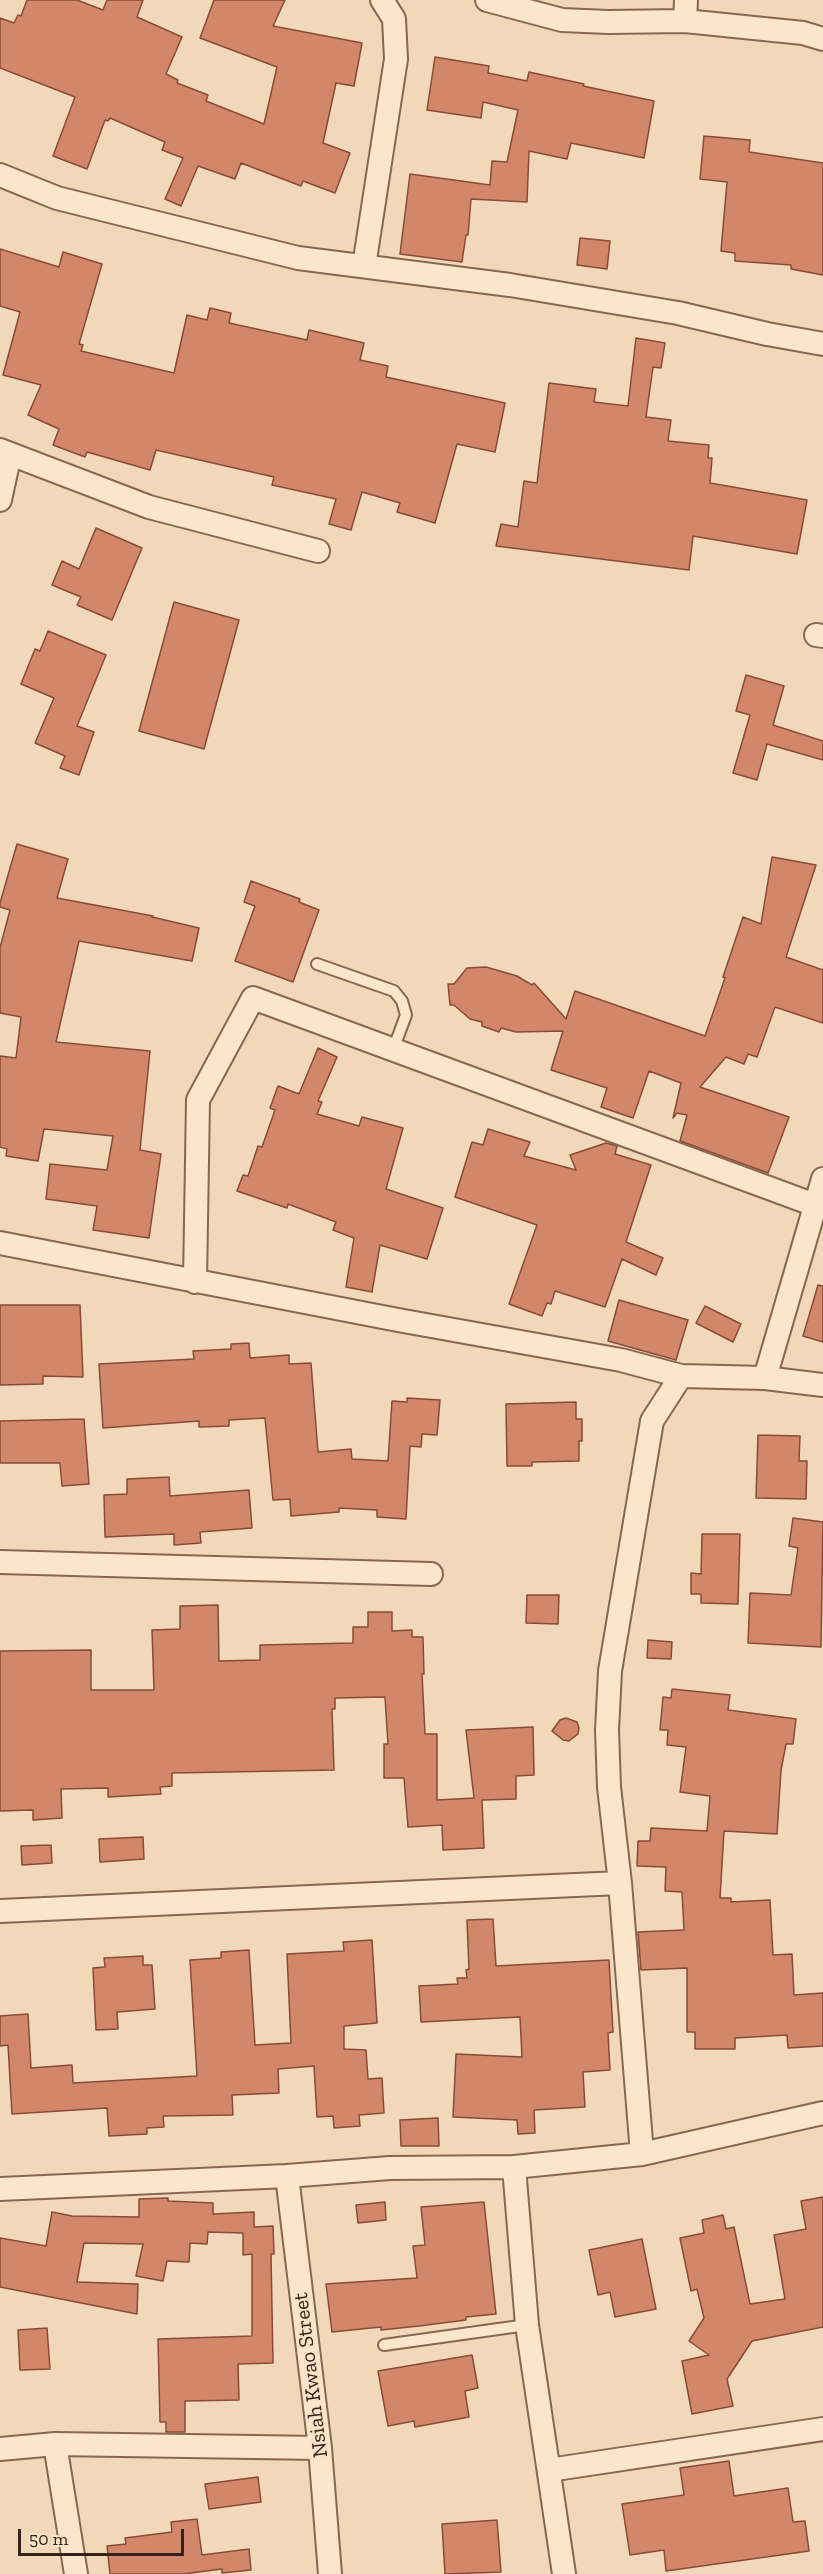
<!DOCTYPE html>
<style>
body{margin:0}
#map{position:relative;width:823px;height:2574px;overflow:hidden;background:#f1d8b8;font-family:"Zilla Slab",serif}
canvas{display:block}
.scale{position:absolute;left:18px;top:2529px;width:166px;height:27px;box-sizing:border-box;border:3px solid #352219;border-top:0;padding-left:8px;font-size:18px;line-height:21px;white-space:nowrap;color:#352219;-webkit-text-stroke:4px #f8e3c8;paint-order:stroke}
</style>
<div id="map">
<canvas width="823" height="2574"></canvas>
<div class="scale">50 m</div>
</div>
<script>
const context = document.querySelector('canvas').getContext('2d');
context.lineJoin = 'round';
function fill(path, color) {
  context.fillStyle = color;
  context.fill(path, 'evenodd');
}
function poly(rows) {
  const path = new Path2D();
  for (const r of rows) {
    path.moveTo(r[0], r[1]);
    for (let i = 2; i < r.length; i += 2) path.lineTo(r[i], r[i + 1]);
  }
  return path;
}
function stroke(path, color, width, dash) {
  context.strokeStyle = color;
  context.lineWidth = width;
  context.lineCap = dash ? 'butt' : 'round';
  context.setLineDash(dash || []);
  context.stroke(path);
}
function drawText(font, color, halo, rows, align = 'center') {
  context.font = font + ' "Zilla Slab",serif';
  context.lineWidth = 4.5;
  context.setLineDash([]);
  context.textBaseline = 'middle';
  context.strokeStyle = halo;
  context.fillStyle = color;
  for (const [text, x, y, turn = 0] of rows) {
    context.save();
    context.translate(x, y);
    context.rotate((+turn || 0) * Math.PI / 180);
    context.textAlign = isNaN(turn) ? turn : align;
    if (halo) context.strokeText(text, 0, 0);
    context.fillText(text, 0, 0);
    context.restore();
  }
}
const building = poly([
 [27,0,77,0,103,10,107,0,143,0,137,17,182,37,166,74,178,80,177,83,208,95,206,101,264,124,277,67,200,38,214,0,285,0,273,26,362,43,354,86,336,83,323,143,350,153,335,193,303,181,301,186,241,163,235,179,198,166,181,206,165,199,183,158,162,150,165,142,110,118,108,121,105,120,87,169,53,156,75,97,0,68,0,18,14,23,18,15,21,16,27,0],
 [435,57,489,66,488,73,527,81,529,72,584,84,583,86,654,101,644,158,571,143,567,159,529,151,527,202,471,199,468,235,466,235,462,262,400,254,410,174,490,185,492,161,507,162,518,110,483,102,481,118,427,110,435,57],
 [704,136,750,140,749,152,823,163,823,275,791,269,791,265,735,261,735,253,721,251,727,182,700,179,704,136],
 [580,238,610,241,607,269,577,265,580,238],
 [0,249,59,267,63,252,102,264,79,344,83,345,81,351,174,373,187,315,207,320,210,308,231,313,229,323,307,340,309,330,364,343,360,360,388,366,386,377,505,403,495,452,457,444,435,523,397,512,400,503,362,492,351,530,329,524,336,499,272,485,274,477,156,450,150,470,87,452,85,457,53,445,59,429,28,415,41,385,3,375,20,312,0,306,0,249],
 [636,338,665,343,661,368,653,367,646,417,671,420,668,441,709,445,708,458,712,458,710,483,807,500,797,554,693,536,689,570,496,546,501,524,518,527,524,481,537,483,549,383,596,389,594,402,628,406,636,338],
 [96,528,142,548,112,620,77,605,81,597,52,585,62,561,79,569,96,528],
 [174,602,239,620,204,749,139,731,174,602],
 [48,631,106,655,77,726,94,732,79,775,60,768,65,756,35,743,54,698,21,684,35,649,40,651,48,631],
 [746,675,784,686,773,725,823,741,823,760,767,744,757,780,733,773,750,715,736,711,746,675],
 [17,844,68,859,57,898,153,916,152,917,199,928,192,961,79,941,56,1042,150,1051,140,1150,161,1154,149,1238,93,1230,97,1206,46,1199,50,1164,107,1170,113,1136,44,1129,38,1161,6,1156,7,1149,0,1147,0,1056,16,1058,21,1017,0,1013,0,948,10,910,0,907,0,903,17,844],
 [772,857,816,865,786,957,823,970,823,1023,775,1007,757,1057,748,1054,744,1064,726,1057,700,1087,789,1117,768,1173,680,1141,687,1115,677,1113,673,1118,681,1083,649,1071,633,1118,601,1107,607,1088,551,1070,563,1031,516,1032,501,1028,499,1032,482,1026,482,1022,470,1019,454,1005,450,1005,448,984,454,984,467,968,486,967,517,976,532,985,534,983,566,1019,575,991,705,1036,725,978,723,977,743,917,761,924,772,857],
 [251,881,300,899,299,902,319,910,293,982,235,961,255,906,244,902,251,881],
 [318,1048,337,1057,318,1101,322,1102,317,1114,359,1126,362,1117,403,1128,386,1189,443,1208,427,1259,380,1245,372,1292,346,1287,354,1238,333,1230,336,1222,288,1204,287,1208,237,1191,243,1175,248,1176,258,1146,262,1147,275,1110,270,1108,278,1086,299,1094,318,1048],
 [488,1129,530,1142,524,1156,576,1170,570,1155,606,1143,617,1146,615,1154,651,1165,626,1242,663,1258,656,1275,622,1259,605,1307,555,1291,551,1304,547,1303,542,1316,509,1304,537,1225,455,1197,472,1142,483,1145,488,1129],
 [818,1285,823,1286,823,1342,803,1336,818,1285],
 [619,1300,688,1320,676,1360,608,1341,619,1300],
 [0,1305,80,1305,83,1377,43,1376,43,1384,0,1385,0,1305],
 [705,1306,741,1324,733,1342,696,1323,705,1306],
 [249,1343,250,1358,289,1355,289,1364,311,1363,318,1452,351,1449,352,1459,388,1461,392,1401,407,1402,407,1398,440,1400,437,1435,422,1434,421,1447,410,1446,406,1519,377,1517,377,1510,339,1508,339,1512,291,1516,290,1499,273,1500,265,1418,229,1420,229,1426,199,1427,199,1421,103,1428,99,1364,194,1359,193,1351,231,1349,231,1344,249,1343],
 [576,1402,576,1419,582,1419,582,1441,579,1441,579,1461,532,1462,532,1466,507,1466,506,1404,576,1402],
 [84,1419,89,1484,62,1486,60,1463,0,1463,0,1421,84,1419],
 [758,1435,800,1436,799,1461,807,1461,806,1499,756,1498,758,1435],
 [169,1477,170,1496,249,1490,252,1528,200,1532,201,1543,174,1545,174,1534,105,1537,104,1495,127,1494,127,1479,169,1477],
 [793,1518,823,1522,821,1647,748,1643,750,1593,791,1595,798,1548,789,1546,793,1518],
 [702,1534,740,1534,738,1604,701,1603,701,1594,691,1594,691,1573,701,1574,702,1534],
 [527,1595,559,1595,558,1624,526,1623,527,1595],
 [218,1605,219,1661,260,1660,260,1645,353,1643,353,1627,368,1627,368,1612,392,1612,392,1631,412,1630,412,1637,423,1637,424,1674,422,1674,425,1734,437,1734,437,1800,474,1798,466,1730,533,1727,534,1775,516,1776,516,1799,482,1800,484,1848,443,1850,442,1825,408,1827,404,1778,384,1778,384,1744,388,1744,385,1697,335,1698,335,1709,332,1709,334,1770,172,1773,172,1786,160,1787,161,1794,108,1797,108,1788,61,1789,62,1818,33,1820,33,1810,0,1811,0,1651,91,1650,91,1690,154,1690,152,1630,180,1629,180,1606,218,1605],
 [648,1640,672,1642,671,1659,647,1658,648,1640],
 [672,1689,730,1695,728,1710,796,1719,793,1744,786,1744,781,1770,777,1834,724,1831,720,1898,731,1898,731,1902,770,1900,773,1955,792,1954,794,1995,823,1993,823,2046,788,2048,787,2035,735,2038,735,2049,695,2049,695,2032,687,2032,687,1968,641,1970,638,1932,684,1930,682,1892,665,1891,666,1867,637,1866,638,1841,650,1841,651,1828,707,1831,710,1796,680,1792,686,1747,667,1745,668,1730,660,1730,663,1697,671,1698,672,1689],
 [566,1718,577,1722,579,1728,578,1734,569,1741,563,1740,552,1731,560,1720,566,1718],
 [143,1837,144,1859,100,1862,99,1839,143,1837],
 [51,1845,52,1863,22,1865,21,1846,51,1845],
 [493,1919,496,1966,609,1960,613,2032,608,2033,610,2070,583,2072,585,2107,534,2110,535,2133,518,2134,517,2120,453,2117,456,2054,522,2057,520,2017,421,2022,419,1986,458,1984,457,1978,467,1978,466,1970,469,1969,467,1920,493,1919],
 [372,1940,377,2023,344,2026,344,2049,366,2050,368,2079,382,2078,384,2113,359,2115,360,2126,334,2128,333,2116,317,2117,314,2066,278,2069,279,2093,232,2095,233,2115,163,2116,164,2127,147,2128,147,2134,109,2136,107,2108,12,2114,8,2045,0,2046,0,2016,28,2014,31,2068,72,2065,73,2083,197,2076,190,1960,221,1958,221,1952,249,1950,255,2045,291,2043,287,1954,344,1951,343,1942,372,1940],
 [143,1956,143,1965,152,1965,155,2009,117,2012,118,2029,96,2030,93,1968,105,1967,104,1958,143,1956],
 [438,2118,439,2146,401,2146,400,2120,438,2118],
 [823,2197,823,2327,752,2341,727,2379,733,2406,692,2414,682,2361,709,2355,689,2341,704,2318,697,2289,691,2291,680,2238,704,2233,702,2220,723,2215,726,2229,734,2227,750,2304,785,2299,774,2235,806,2229,801,2201,823,2197],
 [168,2198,168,2201,213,2203,213,2214,254,2212,254,2227,273,2226,274,2254,271,2254,273,2363,238,2364,239,2400,185,2401,185,2432,166,2432,166,2422,160,2422,158,2339,252,2336,252,2254,243,2255,243,2233,208,2232,207,2244,190,2243,189,2262,167,2261,163,2281,136,2276,143,2244,84,2243,77,2282,138,2284,137,2314,0,2287,0,2238,46,2246,52,2212,72,2216,139,2217,139,2199,168,2198],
 [385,2202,386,2220,358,2223,356,2205,385,2202],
 [484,2202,496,2314,466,2317,466,2320,419,2326,381,2330,381,2327,332,2332,326,2284,417,2278,413,2246,425,2245,421,2207,484,2202],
 [642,2239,656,2309,615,2317,610,2292,598,2295,589,2250,642,2239],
 [47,2328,50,2369,20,2370,18,2330,47,2328],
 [472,2355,478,2388,465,2391,469,2417,415,2427,414,2421,388,2426,378,2371,472,2355],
 [729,2461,734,2496,788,2488,793,2522,805,2521,809,2551,666,2571,664,2550,630,2555,622,2504,684,2495,680,2468,729,2461],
 [258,2477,261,2502,209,2509,205,2484,258,2477],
 [197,2519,202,2555,249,2549,251,2570,222,2573,222,2569,183,2574,110,2574,107,2546,126,2544,125,2538,172,2532,171,2522,197,2519],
 [497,2520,501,2572,445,2574,442,2524,497,2520]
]);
fill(building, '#d3876a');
stroke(building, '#894b36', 1.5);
const lane = poly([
 [317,964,394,991,402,1001,406,1015,393,1050],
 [384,2345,527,2325]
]);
const street = poly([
 [487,0,562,20,608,22,685,21,803,33,823,39],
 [685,21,686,0],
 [0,175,57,198,298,258,510,285,678,313,767,334,823,344],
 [364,266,396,59,394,19,382,0],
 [0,450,149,507,318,551],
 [0,500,10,454],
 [816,635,823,636],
 [0,1243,398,1320,621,1360,681,1376,765,1378,823,1385],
 [195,1282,198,1100,253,998,815,1205],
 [765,1378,823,1179],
 [0,1562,431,1574],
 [0,1911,620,1883],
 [642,2154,620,1883,609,1787,607,1730,610,1671,652,1421,681,1376],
 [514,2167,527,2325,564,2574],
 [287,2176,320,2448,330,2574],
 [0,2189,287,2176,390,2168,514,2167,642,2154,823,2113],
 [55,2444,76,2574],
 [0,2449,55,2444,320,2448],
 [549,2470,823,2429]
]);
stroke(lane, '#886752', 14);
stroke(street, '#886752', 26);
stroke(lane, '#fce6cb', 10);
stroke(street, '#fce6cb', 22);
drawText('21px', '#352219', '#f8e3c8', [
 ["Nsiah Kwao Street",311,2375,-97]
]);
</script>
